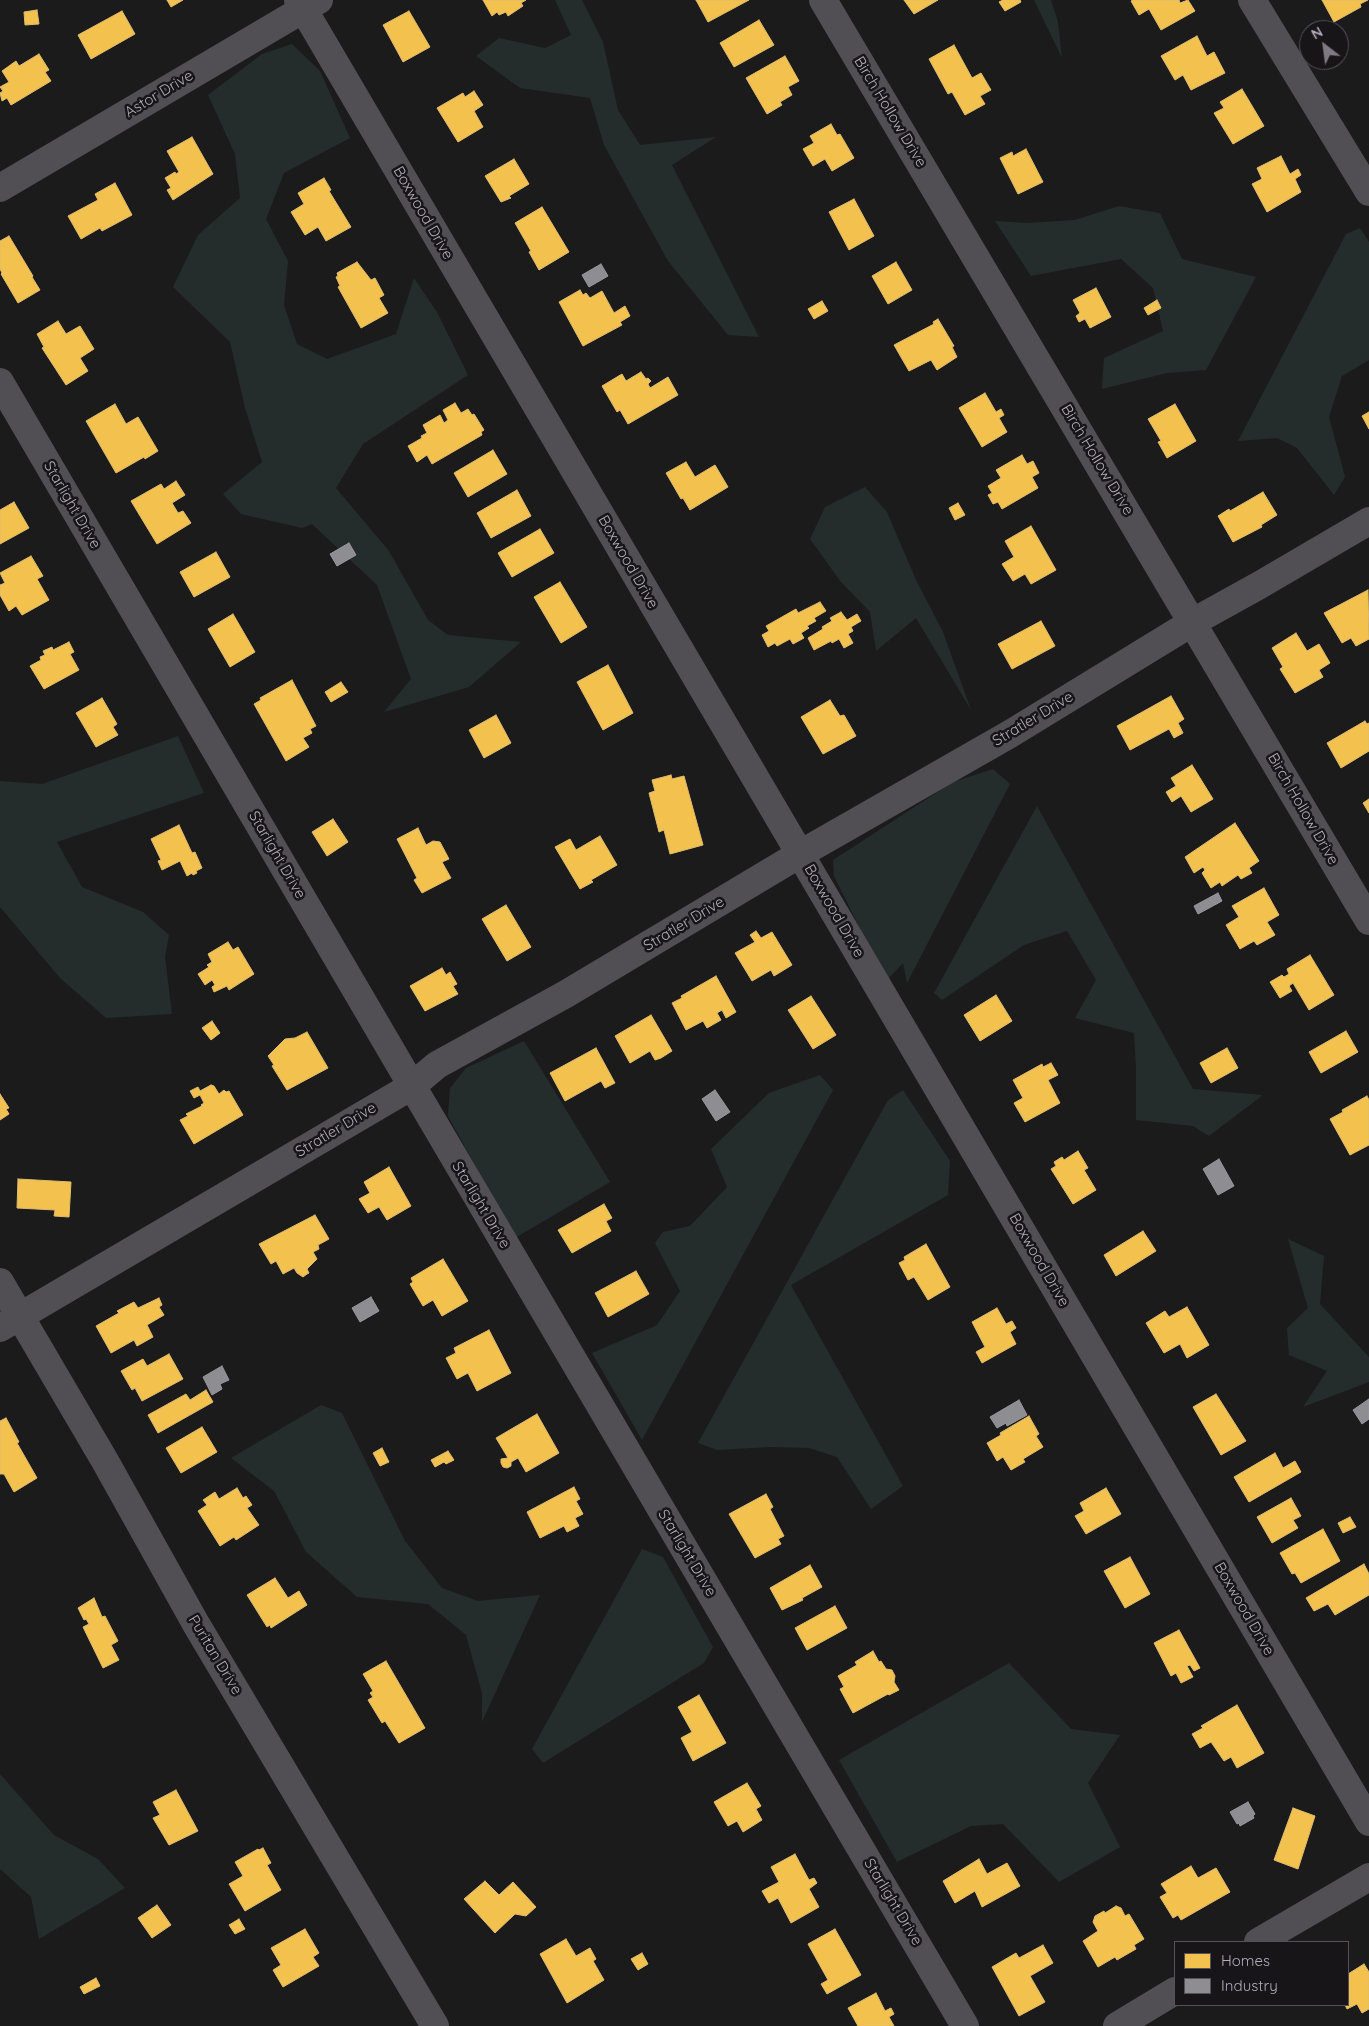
<!DOCTYPE html>
<style>
body{margin:0}
#map{position:relative;width:1369px;height:2026px;overflow:hidden;background:#1b1b1b;font-family:Quicksand,sans-serif}
canvas{display:block}
.legend{position:absolute;left:1174px;top:1941px;width:175px;height:65px;box-sizing:border-box;background:#171517;border:1px solid #565159;margin:0;padding:6px 9px;list-style:none;font-size:15px;color:#b5acbc}
.legend li{display:flex;align-items:center;gap:10px;height:25px}
.legend b{width:25px;border:1px solid #565159}
.north{position:absolute;left:1299px;top:20px;width:50px;height:50px;box-sizing:border-box;background:#171517;border:1px solid #565159;border-radius:50%;rotate:330deg;font-size:14px;font-weight:700;line-height:20px;text-align:center;color:#b5acbc}
.north::after{content:'';display:block;margin:auto;width:18px;height:22px;background:#7f7984;clip-path:polygon(50% 0,100% 100%,50% 72%,0 100%)}
</style>
<div id="map">
<canvas width="1369" height="2026"></canvas>
<ul class="legend">
<li><b style="height:14px;background:#f2c14e"></b>Homes</li>
<li><b style="height:14px;background:#8d8d92"></b>Industry</li>
</ul>
<div class="north">N</div>
</div>
<script>
const context = document.querySelector('canvas').getContext('2d');
context.lineJoin = 'round';
function fill(path, color) {
  context.fillStyle = color;
  context.fill(path, 'evenodd');
}
function poly(rows) {
  const path = new Path2D();
  for (const r of rows) {
    path.moveTo(r[0], r[1]);
    for (let i = 2; i < r.length; i += 2) path.lineTo(r[i], r[i + 1]);
  }
  return path;
}
function stroke(path, color, width, dash) {
  context.strokeStyle = color;
  context.lineWidth = width;
  context.lineCap = dash ? 'butt' : 'round';
  context.setLineDash(dash || []);
  context.stroke(path);
}
function drawText(font, color, halo, rows, align = 'center') {
  context.font = font + ' Quicksand,sans-serif';
  context.lineWidth = 5;
  context.setLineDash([]);
  context.textBaseline = 'middle';
  context.strokeStyle = halo;
  context.fillStyle = color;
  for (const [text, x, y, turn = 0] of rows) {
    context.save();
    context.translate(x, y);
    context.rotate((+turn || 0) * Math.PI / 180);
    context.textAlign = isNaN(turn) ? turn : align;
    if (halo) context.strokeText(text, 0, 0);
    context.fillText(text, 0, 0);
    context.restore();
  }
}
fill(poly([
 [555,0,582,0,603,42,618,110,640,145,716,137,672,165,759,337,728,335,668,261,604,145,590,98,520,88,476,56,499,38,545,48,571,35],
 [1034,0,1051,0,1058,22,1062,58],
 [292,44,320,71,350,138,284,173,266,219,288,261,284,305,297,344,327,359,396,334,414,278,437,312,468,375,363,444,336,488,389,551,428,620,448,635,521,642,469,687,384,712,411,679,377,585,312,524,302,528,241,514,223,494,262,462,245,408,230,342,173,287,198,235,240,198,235,154,208,95,262,54],
 [1119,206,1160,213,1182,259,1256,277,1206,370,1167,373,1102,389,1104,358,1163,331,1153,288,1121,259,1031,276,995,221,1027,223,1075,220],
 [1360,228,1369,242,1369,360,1342,376,1329,417,1345,477,1334,495,1297,448,1277,438,1238,441,1346,234],
 [865,487,887,512,916,580,943,632,971,710,916,618,876,651,870,612,841,582,810,539,825,507],
 [178,736,204,793,57,842,82,887,143,912,169,935,165,957,172,1014,106,1018,60,978,0,907,0,781,42,784],
 [993,769,1010,784,907,983,903,963,886,981,834,876,833,860,953,782],
 [1037,806,1193,1089,1263,1095,1209,1136,1193,1126,1136,1120,1136,1068,1134,1033,1075,1018,1096,980,1067,931,1024,945,942,1000,934,993],
 [524,1041,610,1182,515,1238,448,1116,450,1088,466,1068],
 [820,1075,833,1090,642,1440,592,1353,657,1325,680,1291,655,1243,663,1232,690,1226,727,1187,711,1149,769,1093],
 [903,1090,950,1161,948,1195,791,1285,903,1486,871,1509,837,1457,809,1448,769,1447,717,1450,698,1443,888,1100],
 [1288,1239,1324,1256,1320,1304,1369,1357,1369,1382,1303,1407,1327,1371,1289,1355,1287,1328,1308,1308],
 [321,1405,342,1413,405,1541,442,1588,478,1601,540,1595,482,1722,482,1693,466,1635,428,1604,357,1597,306,1552,274,1491,231,1458],
 [642,1549,663,1557,713,1647,704,1663,543,1763,532,1749],
 [1009,1663,1071,1729,1120,1735,1088,1783,1120,1847,1059,1882,1003,1824,971,1826,897,1862,839,1760],
 [0,1774,54,1835,98,1859,125,1888,39,1939,31,1897,0,1869]
]), '#252d2c');
const homes = poly([
 [167,0,183,0,171,7,167,0],
 [483,0,526,0,521,3,523,6,508,16,506,12,499,15,497,12,492,16,483,0],
 [696,0,749,0,708,22,696,0],
 [904,0,938,0,914,14,904,0],
 [1003,0,1020,0,1021,2,1005,11,999,2,1003,0],
 [1133,0,1179,0,1180,3,1188,0,1195,11,1161,30,1149,9,1139,15,1131,1,1133,0],
 [1322,0,1368,0,1360,4,1361,7,1334,22,1322,0],
 [37,10,39,24,25,25,24,12,37,10],
 [122,11,135,34,91,59,78,35,122,11],
 [409,11,430,47,403,62,383,25,409,11],
 [759,20,774,45,734,67,720,43,759,20],
 [1197,36,1207,56,1214,52,1225,73,1191,90,1183,75,1175,80,1161,56,1197,36],
 [954,45,972,78,981,73,991,90,980,96,985,104,965,115,952,92,948,94,929,59,954,45],
 [39,54,49,70,45,72,51,81,11,105,7,98,2,101,0,93,3,91,0,87,9,82,2,71,16,61,19,66,39,54],
 [785,56,799,81,788,87,792,95,780,102,782,105,767,114,746,78,785,56],
 [1242,89,1264,126,1233,144,1214,113,1224,108,1220,102,1242,89],
 [474,91,483,105,474,111,483,127,458,142,437,108,463,93,465,97,474,91],
 [831,124,837,135,840,134,854,158,832,171,825,159,813,166,803,149,814,143,810,136,831,124],
 [192,137,213,174,173,200,167,190,171,188,165,178,175,172,176,174,179,172,167,151,192,137],
 [1026,149,1043,182,1018,194,1000,158,1012,152,1013,156,1026,149],
 [1281,156,1290,174,1298,169,1301,175,1295,179,1301,192,1267,212,1252,184,1262,179,1257,168,1281,156],
 [514,159,529,184,509,196,511,198,501,202,485,176,514,159],
 [324,178,331,190,329,191,351,227,326,241,318,227,305,235,291,212,304,204,298,193,324,178],
 [115,183,132,215,102,231,100,228,81,239,68,216,98,200,95,194,115,183],
 [854,199,874,236,849,250,829,212,854,199],
 [542,207,569,252,539,270,529,252,531,251,515,223,542,207],
 [9,236,33,276,32,277,40,290,18,303,1,274,2,273,0,269,0,241,9,236],
 [357,262,371,280,375,278,384,295,379,298,388,313,361,328,338,287,340,286,336,277,338,276,337,273,357,262],
 [896,262,912,290,888,304,872,276,896,262],
 [1096,288,1111,317,1090,328,1085,319,1079,322,1076,316,1080,313,1073,300,1096,288],
 [580,290,583,295,586,293,590,298,602,291,614,313,625,306,630,316,620,322,622,325,583,346,559,302,580,290],
 [1157,300,1161,308,1148,315,1144,308,1157,300],
 [822,301,828,311,814,319,808,309,822,301],
 [938,319,954,346,952,347,957,357,937,370,931,360,909,371,894,345,934,324,933,322,938,319],
 [58,321,66,334,80,326,94,349,80,358,88,371,66,385,42,348,44,347,37,334,58,321],
 [641,372,646,379,648,378,651,381,648,384,650,388,668,377,678,395,628,424,620,410,617,412,602,386,622,374,626,381,641,372],
 [985,393,996,412,1001,409,1004,415,999,418,1007,432,982,447,959,408,985,393],
 [455,403,461,413,468,409,472,415,474,414,484,430,481,432,482,435,432,464,427,455,417,462,408,446,422,438,421,436,427,433,423,425,440,415,444,423,448,420,443,410,455,403],
 [115,404,126,424,138,417,158,451,145,459,144,457,116,473,86,421,115,404],
 [1175,404,1196,441,1167,458,1158,442,1161,441,1148,419,1175,404],
 [1369,412,1369,429,1362,416,1369,412],
 [493,450,507,474,468,497,454,473,493,450],
 [1022,455,1027,464,1033,461,1039,473,1032,477,1038,488,1002,509,998,502,993,504,988,495,992,493,988,486,1001,478,996,470,1022,455],
 [686,462,695,477,715,465,728,487,690,510,683,498,681,499,666,473,686,462],
 [176,481,185,495,172,503,178,513,183,511,191,523,157,544,131,501,161,484,164,489,176,481],
 [517,490,531,516,491,538,477,513,517,490],
 [1263,492,1277,515,1261,525,1262,527,1233,542,1218,516,1229,509,1230,511,1263,492],
 [14,502,29,528,0,544,0,510,14,502],
 [958,503,965,515,955,520,949,508,958,503],
 [1031,526,1056,570,1031,584,1025,574,1013,581,1002,564,1014,557,1005,541,1031,526],
 [540,529,554,553,512,577,498,553,540,529],
 [216,552,230,577,194,597,180,572,216,552],
 [31,556,43,576,37,579,49,600,22,615,16,606,9,611,0,595,0,585,5,583,0,573,31,556],
 [560,582,587,627,561,643,534,597,560,582],
 [1368,590,1369,639,1356,646,1351,638,1342,643,1324,613,1368,590],
 [820,602,826,611,814,618,816,621,807,626,809,628,801,633,804,638,793,644,790,639,777,646,775,643,768,647,762,635,769,631,766,626,796,609,798,613,820,602],
 [841,612,847,620,857,614,861,621,851,627,853,631,848,634,853,643,844,648,839,639,832,643,831,641,814,650,808,638,823,629,822,627,832,621,830,618,841,612],
 [233,614,255,652,230,667,208,629,233,614],
 [1041,621,1055,646,1012,669,998,644,1041,621],
 [1296,633,1307,651,1319,644,1330,663,1319,670,1323,677,1295,693,1280,669,1283,667,1272,648,1296,633],
 [69,642,74,652,70,654,79,670,44,689,30,666,41,660,40,657,45,655,43,651,52,647,53,650,69,642],
 [608,665,633,713,603,730,577,682,608,665],
 [292,680,316,726,310,729,312,733,303,738,309,747,286,761,254,704,261,700,260,698,292,680],
 [341,682,348,692,331,702,325,692,341,682],
 [1171,696,1184,719,1178,723,1183,733,1174,738,1169,729,1130,750,1117,726,1171,696],
 [102,698,117,724,113,727,118,735,96,747,76,713,102,698],
 [830,700,840,716,844,715,856,736,823,754,801,717,830,700],
 [496,715,511,743,484,758,469,730,496,715],
 [1365,721,1367,724,1369,723,1369,751,1341,768,1327,743,1365,721],
 [1192,765,1213,799,1191,812,1181,796,1172,802,1166,792,1176,786,1171,778,1192,765],
 [671,775,672,779,684,776,703,845,670,854,664,830,659,832,649,793,655,791,652,780,671,775],
 [1369,799,1369,813,1363,803,1369,799],
 [333,819,348,842,327,856,312,832,333,819],
 [1235,823,1259,861,1249,868,1252,873,1241,879,1238,875,1222,886,1220,882,1211,888,1202,873,1205,870,1203,867,1194,873,1185,857,1235,823],
 [179,825,192,853,195,852,202,868,196,871,197,873,193,875,192,873,187,876,180,861,162,870,158,861,161,860,151,839,179,825],
 [418,828,426,845,433,841,440,842,449,859,442,862,451,878,422,893,414,880,417,878,397,839,418,828],
 [600,836,617,865,591,880,593,882,580,889,555,847,570,839,576,850,600,836],
 [1264,888,1279,915,1267,922,1275,935,1257,945,1254,941,1240,949,1226,925,1239,917,1232,906,1264,888],
 [506,905,531,947,507,961,482,919,506,905],
 [756,931,761,938,772,932,792,965,774,976,771,970,752,981,735,953,755,942,750,935,756,931],
 [228,942,233,950,238,947,254,974,229,990,227,986,214,992,212,987,215,985,212,980,205,985,198,974,209,967,207,965,212,962,208,954,228,942],
 [1310,955,1334,995,1309,1010,1293,983,1289,986,1292,991,1280,998,1270,982,1282,975,1284,977,1289,974,1287,969,1310,955],
 [442,968,446,975,450,972,457,984,453,986,458,994,425,1011,410,986,442,968],
 [716,976,736,1012,726,1018,722,1010,717,1013,721,1020,707,1028,703,1021,686,1030,672,1003,682,998,681,996,716,976],
 [996,995,1012,1021,980,1041,964,1015,996,995],
 [811,996,836,1035,813,1049,788,1010,811,996],
 [651,1015,672,1051,661,1058,655,1060,650,1051,630,1063,615,1036,651,1015],
 [212,1021,220,1033,211,1040,202,1028,212,1021],
 [1346,1031,1358,1052,1321,1073,1309,1052,1346,1031],
 [307,1032,328,1068,287,1090,272,1066,274,1065,268,1056,285,1039,295,1038,307,1032],
 [596,1048,615,1083,605,1088,601,1081,565,1101,550,1073,596,1048],
 [1227,1048,1238,1068,1211,1083,1200,1063,1227,1048],
 [1051,1063,1058,1075,1048,1080,1060,1103,1025,1122,1014,1103,1023,1098,1013,1080,1042,1064,1043,1067,1051,1063],
 [211,1085,214,1086,219,1094,224,1090,226,1092,229,1091,243,1115,194,1144,180,1120,188,1116,186,1114,202,1106,201,1105,204,1103,200,1095,194,1098,190,1091,198,1087,200,1091,211,1085],
 [0,1094,9,1108,6,1109,9,1114,0,1120,0,1094],
 [1367,1096,1369,1100,1369,1145,1350,1155,1330,1119,1343,1112,1342,1110,1367,1096],
 [1078,1151,1088,1168,1084,1170,1096,1190,1073,1204,1051,1169,1056,1166,1054,1162,1062,1157,1064,1160,1078,1151],
 [389,1167,411,1206,387,1220,379,1207,368,1213,359,1199,370,1193,364,1182,389,1167],
 [18,1179,71,1182,69,1217,54,1216,55,1210,17,1208,18,1179],
 [604,1204,612,1218,606,1221,611,1231,572,1253,558,1230,604,1204],
 [315,1215,329,1239,318,1245,319,1249,313,1252,317,1259,307,1269,309,1273,307,1274,303,1277,297,1273,294,1268,283,1274,276,1261,271,1264,259,1244,315,1215],
 [1143,1231,1156,1251,1116,1276,1104,1255,1143,1231],
 [926,1244,950,1287,928,1300,914,1277,908,1280,899,1263,905,1260,904,1257,926,1244],
 [443,1259,468,1301,442,1316,433,1300,423,1306,410,1284,413,1282,411,1278,443,1259],
 [636,1271,649,1294,608,1317,595,1293,636,1271],
 [159,1298,162,1305,159,1307,164,1315,147,1325,153,1337,137,1346,134,1340,111,1353,96,1326,119,1313,117,1311,134,1302,138,1308,159,1298],
 [1187,1307,1209,1345,1187,1358,1180,1344,1164,1353,1146,1323,1165,1311,1169,1317,1187,1307],
 [997,1308,1006,1324,1012,1321,1016,1328,1010,1332,1016,1344,982,1363,976,1352,985,1347,972,1322,997,1308],
 [489,1330,511,1373,477,1391,468,1373,457,1379,446,1358,456,1353,454,1348,489,1330],
 [169,1354,183,1379,142,1401,135,1388,132,1390,121,1371,143,1359,147,1366,169,1354],
 [206,1390,213,1402,158,1433,148,1415,186,1394,190,1400,206,1390],
 [1216,1394,1246,1441,1221,1455,1193,1407,1216,1394],
 [537,1414,559,1453,526,1472,518,1458,511,1462,511,1466,507,1468,503,1467,501,1463,501,1459,508,1458,496,1438,537,1414],
 [1029,1416,1039,1434,1036,1436,1043,1447,1023,1459,1025,1462,1011,1470,1003,1457,997,1461,987,1443,1001,1435,1000,1433,1029,1416],
 [6,1418,19,1442,17,1443,37,1478,14,1492,4,1474,0,1474,0,1421,6,1418],
 [202,1427,217,1452,181,1473,166,1448,202,1427],
 [382,1448,389,1462,380,1466,373,1453,382,1448],
 [448,1451,454,1460,446,1464,444,1462,435,1467,431,1460,448,1451],
 [1275,1453,1283,1468,1295,1461,1301,1472,1249,1502,1234,1477,1275,1453],
 [574,1487,580,1499,576,1501,583,1514,575,1518,579,1526,567,1532,564,1526,540,1538,527,1512,574,1487],
 [237,1488,243,1498,246,1496,252,1505,247,1508,259,1525,236,1540,234,1537,220,1546,198,1511,207,1505,203,1500,215,1492,219,1499,237,1488],
 [1106,1488,1121,1514,1086,1534,1075,1516,1084,1511,1080,1503,1106,1488],
 [766,1494,773,1507,770,1509,784,1536,778,1539,781,1544,755,1558,729,1514,766,1494],
 [1291,1498,1301,1516,1293,1520,1298,1528,1272,1543,1257,1517,1291,1498],
 [1350,1517,1356,1527,1343,1533,1338,1523,1350,1517],
 [1323,1529,1340,1561,1301,1583,1295,1573,1292,1574,1280,1553,1323,1529],
 [1130,1557,1150,1594,1125,1608,1104,1571,1130,1557],
 [1364,1564,1369,1574,1369,1595,1335,1615,1328,1604,1314,1611,1306,1598,1364,1564],
 [810,1565,822,1587,802,1598,803,1600,782,1610,770,1588,810,1565],
 [275,1578,288,1598,299,1591,307,1605,271,1628,270,1625,267,1627,247,1595,275,1578],
 [94,1598,102,1617,105,1616,118,1641,111,1645,119,1660,103,1668,83,1627,89,1624,86,1619,84,1620,78,1608,94,1598],
 [835,1606,847,1628,807,1650,795,1628,835,1606],
 [1179,1630,1200,1668,1194,1671,1190,1665,1187,1666,1193,1677,1181,1683,1176,1673,1171,1676,1154,1643,1179,1630],
 [873,1651,879,1662,881,1661,886,1669,892,1670,895,1676,894,1682,899,1690,889,1695,888,1694,853,1713,840,1689,844,1687,838,1676,857,1665,855,1662,873,1651],
 [386,1661,425,1728,399,1743,385,1721,382,1723,368,1700,373,1697,370,1693,373,1691,363,1674,386,1661],
 [699,1695,726,1743,693,1761,681,1738,692,1732,678,1707,699,1695],
 [1237,1705,1264,1753,1237,1768,1231,1757,1224,1761,1211,1742,1200,1748,1192,1734,1203,1728,1201,1726,1237,1705],
 [747,1783,761,1806,756,1809,762,1820,743,1832,737,1821,728,1826,714,1802,747,1783],
 [176,1790,198,1831,169,1845,153,1818,160,1815,153,1802,176,1790],
 [1293,1808,1315,1816,1298,1869,1274,1860,1293,1808],
 [263,1848,271,1863,267,1865,281,1890,245,1911,229,1884,243,1876,235,1862,258,1849,259,1850,263,1848],
 [795,1854,809,1880,814,1878,817,1883,809,1889,819,1907,791,1923,778,1898,769,1903,762,1891,779,1882,771,1867,795,1854],
 [979,1859,987,1874,1007,1863,1020,1886,982,1907,975,1891,955,1903,943,1881,979,1859],
 [1191,1866,1198,1878,1216,1868,1230,1892,1181,1920,1178,1915,1173,1918,1160,1897,1167,1893,1161,1884,1191,1866],
 [485,1881,499,1895,513,1882,536,1907,526,1916,515,1914,495,1933,464,1899,485,1881],
 [157,1905,171,1925,152,1938,138,1918,157,1905],
 [1116,1906,1121,1908,1125,1916,1129,1914,1144,1939,1134,1945,1136,1949,1117,1960,1115,1957,1098,1967,1083,1941,1098,1931,1093,1922,1095,1916,1104,1911,1105,1913,1116,1906],
 [239,1919,245,1929,235,1934,229,1925,239,1919],
 [305,1929,319,1953,313,1957,319,1966,283,1987,273,1970,281,1965,271,1948,305,1929],
 [835,1929,861,1975,827,1994,821,1984,828,1980,808,1944,835,1929],
 [566,1939,576,1956,590,1948,596,1959,593,1961,604,1980,567,2003,540,1954,566,1939],
 [1043,1945,1053,1963,1030,1976,1045,2002,1019,2016,992,1967,1016,1953,1019,1958,1043,1945],
 [642,1953,648,1964,638,1970,631,1959,642,1953],
 [1364,1964,1369,1972,1369,2009,1362,2013,1357,2004,1347,2009,1345,2005,1348,2005,1348,1974,1364,1964],
 [96,1978,100,1986,84,1994,80,1987,96,1978],
 [876,1993,885,2011,891,2008,894,2014,889,2017,894,2026,858,2026,848,2008,876,1993]
]);
fill(homes, '#f2c14e');
stroke(homes, '#e0bb6f', 1);
const industry = poly([
 [601,264,608,276,589,287,582,275,601,264],
 [349,543,356,555,337,566,330,554,349,543],
 [1218,893,1222,901,1198,914,1194,906,1218,893],
 [715,1090,730,1112,716,1121,702,1099,715,1090],
 [1219,1159,1234,1186,1218,1195,1203,1169,1219,1159],
 [371,1297,379,1311,360,1322,352,1308,371,1297],
 [222,1366,229,1380,220,1384,222,1389,212,1395,203,1377,222,1366],
 [1369,1399,1369,1419,1362,1424,1353,1410,1369,1399],
 [1019,1400,1027,1415,1007,1426,1006,1423,997,1428,990,1417,1019,1400],
 [1248,1802,1255,1814,1253,1816,1254,1818,1240,1826,1239,1823,1237,1824,1230,1812,1248,1802]
]);
fill(industry, '#8d8d92');
stroke(industry, '#99969f', 1);
stroke(poly([
 [298,0,1369,1822],
 [823,0,1369,921],
 [1252,0,1369,192],
 [0,188,319,0],
 [0,382,401,1067,965,2026],
 [0,1282,105,1461,196,1624,435,2026],
 [0,1328,412,1086,437,1065,566,994,800,854,1010,734,1193,622,1258,586,1369,521],
 [1258,1942,1369,1877],
 [1117,2026,1175,1991]
]), '#524f54', 28);
drawText('15px', '#b5acbc', '#171517', [
 ["Astor Drive",159,94,-31],
 ["Birch Hollow Drive",890,112,59],
 ["Boxwood Drive",423,213,60],
 ["Birch Hollow Drive",1097,460,59],
 ["Starlight Drive",72,505,60],
 ["Boxwood Drive",628,562,60],
 ["Stratler Drive",1033,719,-31],
 ["Birch Hollow Drive",1303,809,60],
 ["Starlight Drive",277,855,60],
 ["Boxwood Drive",834,911,60],
 ["Stratler Drive",684,924,-31],
 ["Stratler Drive",336,1130,-31],
 ["Starlight Drive",481,1205,59],
 ["Boxwood Drive",1039,1260,60],
 ["Starlight Drive",687,1553,59],
 ["Boxwood Drive",1244,1609,60],
 ["Puritan Drive",215,1655,59],
 ["Starlight Drive",893,1902,59]
]);
</script>
